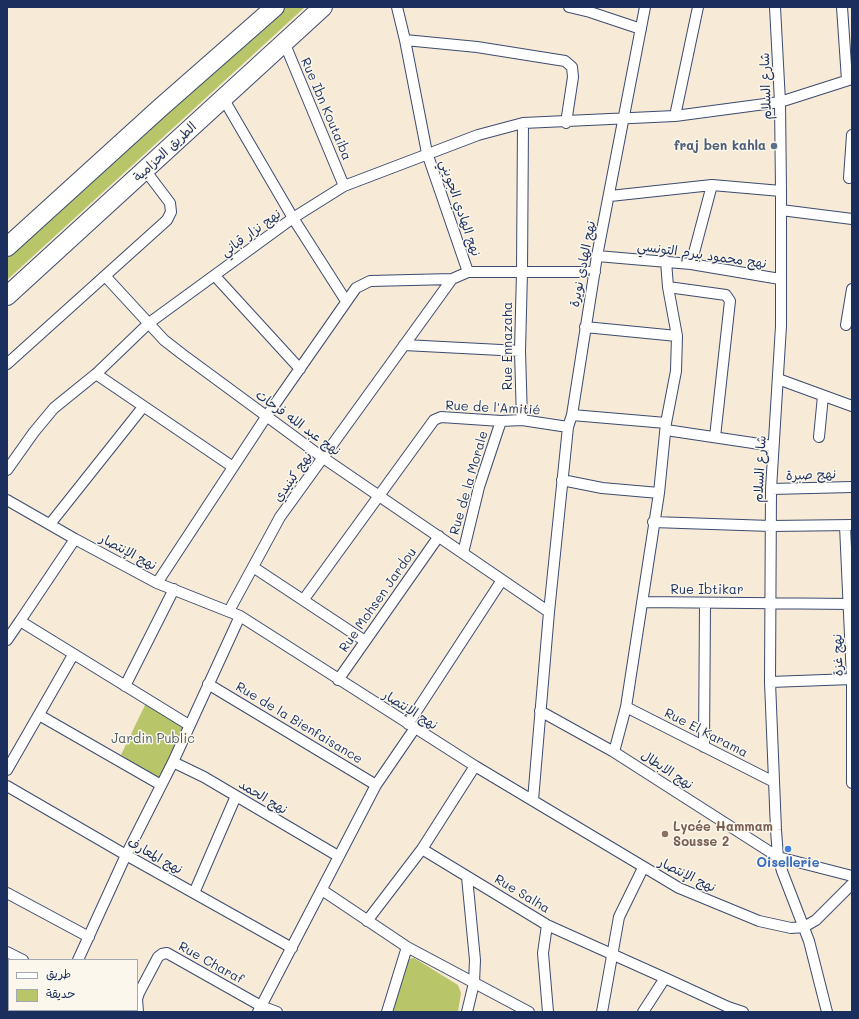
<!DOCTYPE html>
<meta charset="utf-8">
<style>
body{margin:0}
#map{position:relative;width:859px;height:1019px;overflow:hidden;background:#f7ead6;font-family:Mali,"Playpen Sans Arabic",sans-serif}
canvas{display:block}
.frame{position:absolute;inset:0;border:8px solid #1b2f5e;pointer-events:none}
.legend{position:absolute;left:8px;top:959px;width:130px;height:52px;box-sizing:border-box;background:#fbf7ec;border:1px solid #a1a7b3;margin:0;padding:5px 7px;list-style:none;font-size:12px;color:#1b2f5e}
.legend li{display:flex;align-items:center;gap:8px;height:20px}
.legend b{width:20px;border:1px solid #a1a7b3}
</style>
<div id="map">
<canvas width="859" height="1019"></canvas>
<div class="frame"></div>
<ul class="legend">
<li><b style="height:5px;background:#fff"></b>طريق</li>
<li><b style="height:11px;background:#b8c669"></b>حديقة</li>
</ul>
</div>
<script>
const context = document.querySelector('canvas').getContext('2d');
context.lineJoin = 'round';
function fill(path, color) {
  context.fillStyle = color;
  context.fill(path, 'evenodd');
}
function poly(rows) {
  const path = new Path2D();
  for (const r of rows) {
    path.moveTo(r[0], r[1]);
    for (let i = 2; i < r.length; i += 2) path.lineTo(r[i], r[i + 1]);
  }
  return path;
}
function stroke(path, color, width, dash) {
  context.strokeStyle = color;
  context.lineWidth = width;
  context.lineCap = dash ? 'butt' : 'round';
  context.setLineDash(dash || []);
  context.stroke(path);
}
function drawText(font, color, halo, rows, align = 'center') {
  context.font = font + ' Mali,"Playpen Sans Arabic",sans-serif';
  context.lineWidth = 3;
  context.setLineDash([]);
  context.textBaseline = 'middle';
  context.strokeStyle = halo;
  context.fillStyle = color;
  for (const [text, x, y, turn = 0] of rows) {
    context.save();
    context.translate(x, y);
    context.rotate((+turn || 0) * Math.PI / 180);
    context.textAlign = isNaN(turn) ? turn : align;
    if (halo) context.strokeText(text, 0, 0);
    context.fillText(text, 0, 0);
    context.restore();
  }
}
fill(poly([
 [283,7,305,7,7,280,7,255],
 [145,705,186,723,159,779,121,755],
 [414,958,458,985,461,993,458,1012,392,1012,408,959]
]), '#b8c669');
const street = poly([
 [397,7,405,40,427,153,468,272],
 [569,7,590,12,641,29],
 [775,7,780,102,781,191,781,326,771,489,770,682,776,830,778,857,782,871,809,941,827,1012],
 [842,7,847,80],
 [405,40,477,47,565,61,572,67,573,77,566,123],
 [284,42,344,186],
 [223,98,293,218,346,301],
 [675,116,698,7],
 [849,178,852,135],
 [610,196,712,185],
 [781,210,852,219],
 [597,256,691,264,780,279],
 [691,264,712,185,781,191],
 [215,276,300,369],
 [106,277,164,340,182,354,322,457,549,612,533,800],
 [668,287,726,295,730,301,715,437],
 [846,325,852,289],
 [585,327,677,336],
 [404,345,520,351],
 [7,364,167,220,171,212,170,203,145,170],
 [96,374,233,467],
 [778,379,852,406],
 [572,415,666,423],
 [522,420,520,351,522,272,523,123],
 [666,430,773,446],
 [819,437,823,396],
 [7,470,34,432,54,408,96,374,149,323,293,218,344,186,478,135,523,123,675,116,780,102,852,79],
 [562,480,602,488,659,493],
 [771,489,852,487],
 [7,500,75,539,157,583,240,616,475,766,679,888,759,921,791,928,804,927,816,920,852,884],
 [653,522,771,526,852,525],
 [50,524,143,407],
 [845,526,852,679,852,783],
 [463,553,479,487,501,421],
 [253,567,365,641],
 [157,583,266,417,356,288,370,281,452,279],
 [304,599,434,420,441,417,501,421,522,420,568,427,572,415,597,256,645,7],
 [642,602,852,604],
 [229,611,280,517,452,279,468,272,595,272],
 [549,612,568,427],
 [20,621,75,539],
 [7,640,20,621,189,725],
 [338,680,439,536],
 [770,682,852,679],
 [208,684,376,785],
 [125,686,174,589],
 [626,707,774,782],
 [540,711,614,752,778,857,852,876],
 [39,715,161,785],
 [408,724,502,580],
 [704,747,705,604],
 [614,752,626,707,659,493,666,423,676,371,677,336,668,287,666,261],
 [173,762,204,777,338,856],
 [7,770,73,655],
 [7,786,126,855,292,948],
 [422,849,547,925,665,978,643,1012],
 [467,877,475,960,474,983,467,1012],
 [322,890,407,947,529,1012],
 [7,893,89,937],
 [194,893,236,796],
 [367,921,422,849,475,766],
 [547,925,543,953,548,1012],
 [7,952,23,960],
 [78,960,126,855,173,762,240,616],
 [665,978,728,1007,743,1012],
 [53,1012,54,1010],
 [138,1012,137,999,139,993,158,957,162,954,167,953,261,1006,277,1012],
 [258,1012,376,785,415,728],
 [387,1012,407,947],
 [602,1012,619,917,643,868]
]);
const highway = poly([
 [7,247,160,108,275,7],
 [7,296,323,7]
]);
stroke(street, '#3c4b70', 12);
stroke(highway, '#3c4b70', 20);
stroke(street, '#fff', 10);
stroke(highway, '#fff', 18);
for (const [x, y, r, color] of [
 [774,146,4,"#5c6f8a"],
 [665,834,4,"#8d6e63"],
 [788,849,4,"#3f7fe0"]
]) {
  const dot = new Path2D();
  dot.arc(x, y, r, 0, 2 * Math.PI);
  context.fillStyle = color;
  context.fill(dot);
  stroke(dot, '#fbf7ec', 1.5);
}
drawText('13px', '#1b2f5e', '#fbf7ec', [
 ["شارع السلام",766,86,-92],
 ["Rue Ibn Koutaiba",326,109,67],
 ["الطريق الحزامية",165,152,-43],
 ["نهج الهادي الجويني",460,208,71],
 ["نهج نزار قباني",251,233,-36],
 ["نهج محمود بيرم التونسي",702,255,8],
 ["نهج الهادي نويرة",583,264,-79],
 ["Rue Ennazaha",508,346,-90],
 ["Rue de l'Amitié",493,408,3],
 ["نهج عبد الله فرحات",298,423,36],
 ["شارع السلام",760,469,-87],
 ["نهج صبرة",811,475,-2],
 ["نهج كينيدي",293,477,-55],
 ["Rue de la Morale",469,483,-74],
 ["نهج الإنتصار",128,552,28],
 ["Rue Ibtikar",707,590],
 ["Rue Mohsen Jardou",378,600,-55],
 ["نهج غزة",838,655,-92],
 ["نهج الإنتصار",410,710,32],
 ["Rue de la Bienfaisance",299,723,31],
 ["Rue El Karama",706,733,27],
 ["نهج الابطال",667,770,33],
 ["نهج الحمد",263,797,31],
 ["نهج المعارف",155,856,29],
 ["نهج الإنتصار",687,875,26],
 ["Rue Salha",522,894,31],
 ["Rue Charaf",211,963,29]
]);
drawText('bold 13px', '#4e5e75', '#fbf7ec', [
 ["fraj ben kahla",766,146]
], 'right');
drawText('13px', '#4a5c61', '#fbf7ec', [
 ["Jardin Public",153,739]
]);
drawText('bold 13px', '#785e54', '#fbf7ec', [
 ["Lycée Hammam",673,827],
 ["Sousse 2",673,842]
], 'left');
drawText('bold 13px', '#366cbe', '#fbf7ec', [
 ["Oisellerie",788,863]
]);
</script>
